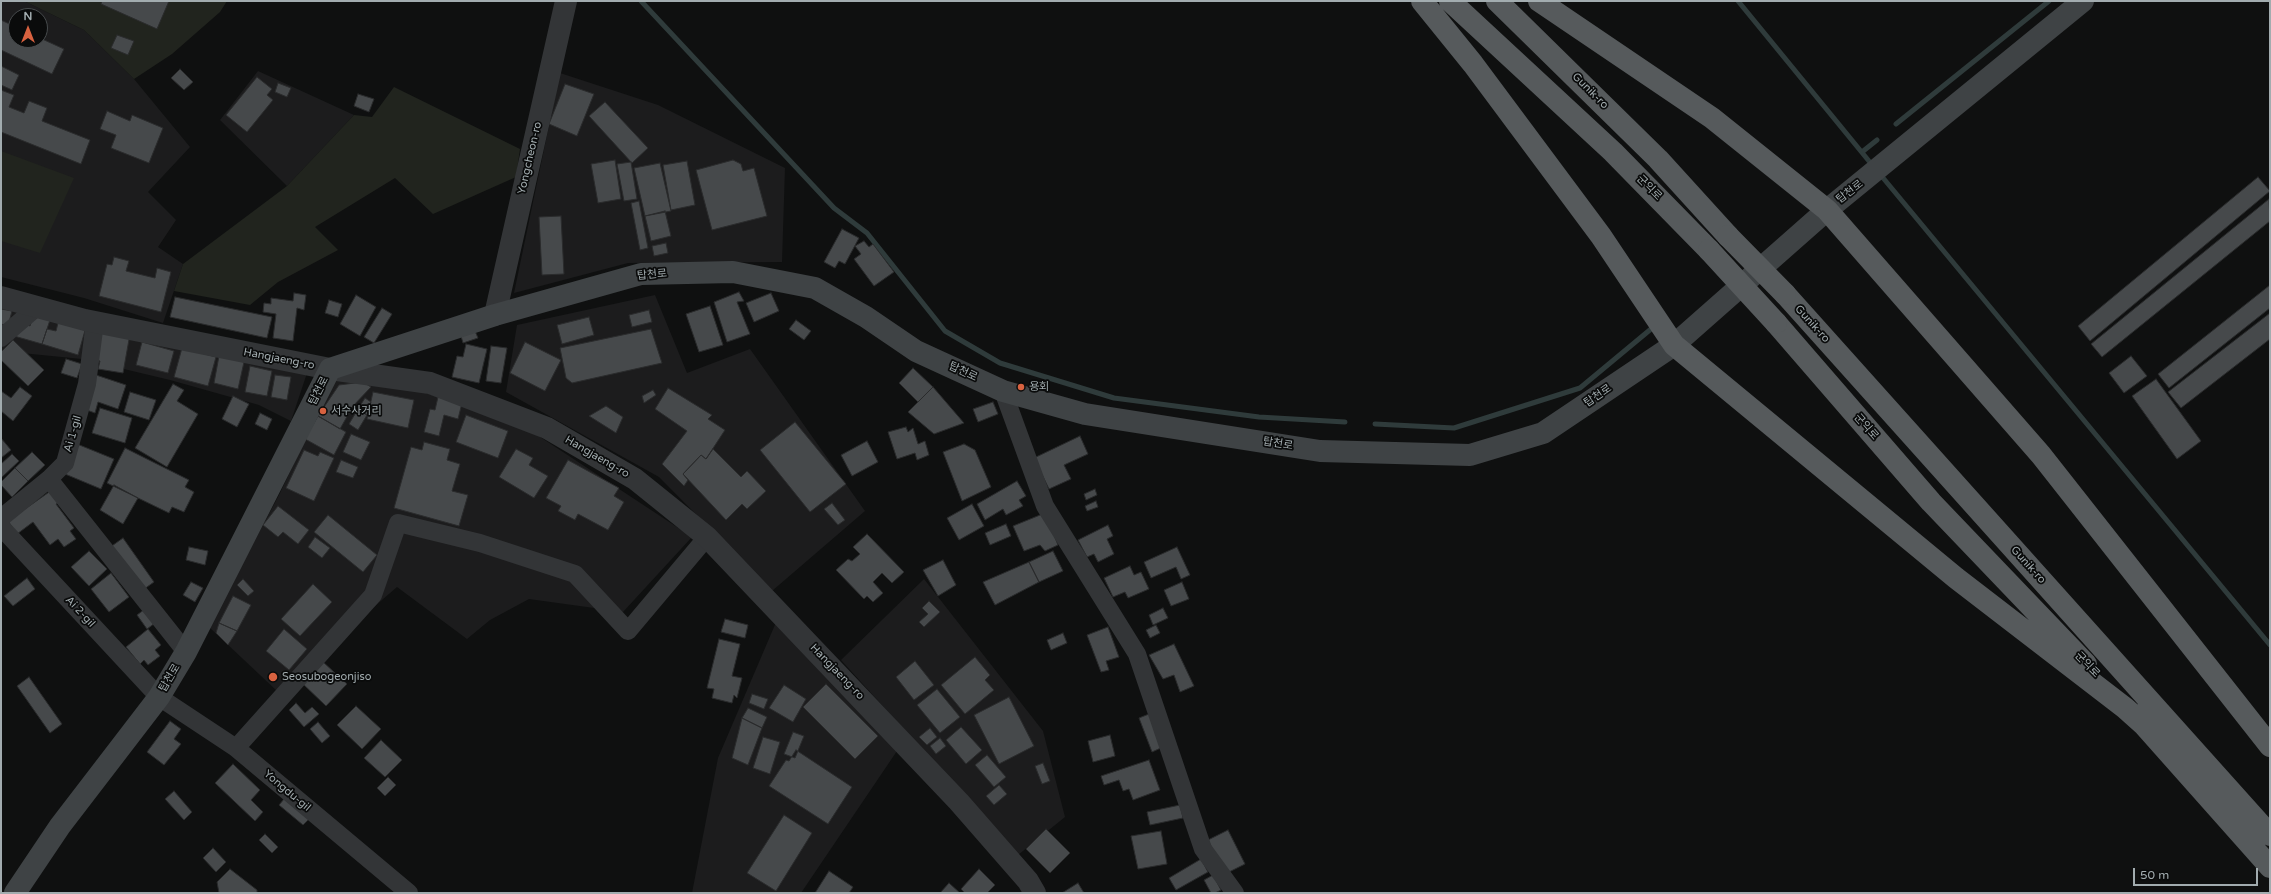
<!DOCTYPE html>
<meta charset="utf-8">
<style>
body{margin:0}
#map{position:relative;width:2271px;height:894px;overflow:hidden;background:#0f1010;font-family:"Varela Round",sans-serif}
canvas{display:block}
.frame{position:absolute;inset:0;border:2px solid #a2acaf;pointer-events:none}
.north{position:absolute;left:8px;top:8px;width:40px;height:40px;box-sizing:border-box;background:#0a0b0b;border:1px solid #474b4d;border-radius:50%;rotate:0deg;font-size:11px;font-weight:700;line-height:16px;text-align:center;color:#a2acaf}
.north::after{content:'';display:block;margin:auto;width:14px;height:18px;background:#d86240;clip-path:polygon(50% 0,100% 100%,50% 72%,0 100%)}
.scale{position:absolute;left:2133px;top:868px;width:125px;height:18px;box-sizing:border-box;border:2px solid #a2acaf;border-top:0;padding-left:5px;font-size:12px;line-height:14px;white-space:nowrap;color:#a2acaf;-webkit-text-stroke:3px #0a0b0b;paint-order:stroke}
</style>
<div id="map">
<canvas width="2271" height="894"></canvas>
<div class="frame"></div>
<div class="north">N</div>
<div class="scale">50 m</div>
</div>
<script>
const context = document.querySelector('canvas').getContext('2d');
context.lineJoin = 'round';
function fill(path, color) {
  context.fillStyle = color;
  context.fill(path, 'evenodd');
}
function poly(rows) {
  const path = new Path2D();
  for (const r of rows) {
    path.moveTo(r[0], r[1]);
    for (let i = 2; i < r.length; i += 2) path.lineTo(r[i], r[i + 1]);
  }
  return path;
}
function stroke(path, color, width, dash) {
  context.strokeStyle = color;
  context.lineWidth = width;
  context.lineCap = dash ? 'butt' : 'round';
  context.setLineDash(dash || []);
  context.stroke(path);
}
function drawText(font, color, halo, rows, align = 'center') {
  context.font = font + ' "Varela Round","Noto Sans KR",sans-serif';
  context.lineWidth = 3.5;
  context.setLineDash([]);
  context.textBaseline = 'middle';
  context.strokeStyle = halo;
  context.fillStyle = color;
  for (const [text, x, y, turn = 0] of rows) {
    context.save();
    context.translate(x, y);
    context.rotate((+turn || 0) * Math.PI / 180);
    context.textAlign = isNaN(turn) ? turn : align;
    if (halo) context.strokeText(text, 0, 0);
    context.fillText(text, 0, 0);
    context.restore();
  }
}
fill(poly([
 [1,1,24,1,84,30,134,79,190,147,148,192,176,220,158,247,183,264,163,323,84,298,1,277],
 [16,16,40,16,40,40,16,40],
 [258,71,354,115,287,186,220,120],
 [560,73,658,105,785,168,782,262,628,263,514,293],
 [655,295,687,373,750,349,865,511,772,591,659,477,506,392,517,325],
 [1,302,308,370,291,421,259,405,170,380,82,359,1,351],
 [334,379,408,387,522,425,692,537,623,612,529,599,490,620,467,639,397,587,277,691,209,627,280,493],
 [924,579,1043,731,1065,817,1018,855,841,660],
 [777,620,899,748,801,893,692,893,718,758]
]), '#1c1c1d');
fill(poly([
 [24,1,227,1,220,12,172,54,134,79,84,30],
 [394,87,520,149,516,177,433,214,395,178,315,227,338,250,278,282,250,305,174,291,183,264,287,186,354,115,372,117],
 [1,151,74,178,40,253,1,241]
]), '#21241e');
stroke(poly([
 [641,1,834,208,867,233,945,331,1000,363,1114,398,1259,417,1345,422],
 [1738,1,1873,166],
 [1896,124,2049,1],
 [1862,152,1877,140],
 [1879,173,2270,645],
 [1375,424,1454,428,1580,388,1651,329]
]), '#2f3b3b', 5);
const building = poly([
 [102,1,169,1,157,29,101,4,102,1],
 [1,20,16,27,16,40,40,40,40,38,64,49,52,74,1,50,1,20],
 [117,35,134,41,128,55,111,48,117,35],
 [1,66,19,75,12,90,1,85,1,66],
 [180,69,193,82,184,90,171,78,180,69],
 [257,77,272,89,267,95,273,100,247,132,226,115,257,77],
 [278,83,291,88,287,97,275,92,278,83],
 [565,84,594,94,577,136,549,124,565,84],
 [1,90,14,95,9,107,24,113,29,101,47,108,42,121,90,140,81,164,1,132,1,90],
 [358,94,374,99,369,112,354,106,358,94],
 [605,102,648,148,632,163,589,116,605,102],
 [107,111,130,121,132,115,163,128,149,163,111,148,116,135,100,129,107,111],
 [615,160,621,199,598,203,591,164,615,160],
 [733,160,741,164,743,171,754,168,767,216,712,230,696,170,733,160],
 [687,161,695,205,671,210,663,165,687,161],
 [631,162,637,199,624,201,617,164,631,162],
 [660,163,671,211,645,216,634,168,660,163],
 [2258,177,2270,191,2090,341,2078,326,2258,177],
 [2269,199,2270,221,2102,357,2091,344,2269,199],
 [639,201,648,248,640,250,631,203,639,201],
 [665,211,671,236,651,241,645,216,665,211],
 [561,216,564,274,542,275,539,217,561,216],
 [842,229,859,238,845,264,839,261,835,268,824,262,842,229],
 [864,241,869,247,873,244,894,272,874,286,854,259,861,254,855,246,864,241],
 [666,243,668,253,654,256,652,246,666,243],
 [114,257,129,261,126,271,155,278,157,268,171,272,161,312,99,296,107,264,112,265,114,257],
 [2270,285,2270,308,2169,388,2158,374,2270,285],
 [739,292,744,301,737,302,750,334,727,342,714,302,739,292],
 [294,293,306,295,304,310,297,308,293,341,273,338,276,314,263,312,264,303,271,304,271,298,293,301,294,293],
 [771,293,779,311,754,322,746,303,771,293],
 [356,295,376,307,360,336,340,324,356,295],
 [175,297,272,317,267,338,170,317,175,297],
 [329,300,342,304,338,317,325,313,329,300],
 [710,306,723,345,699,352,686,314,710,306],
 [382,308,392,314,374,343,364,337,382,308],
 [1,309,12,311,8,326,1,324,1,309],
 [649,310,652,322,632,327,629,315,649,310],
 [35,311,51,317,42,344,14,336,26,324,30,326,35,311],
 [2270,313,2270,339,2181,408,2168,392,2270,313],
 [589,317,594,335,562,344,557,325,589,317],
 [59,319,86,327,78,355,42,344,47,329,56,331,59,319],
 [796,320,811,331,804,340,789,329,796,320],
 [101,329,130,334,123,373,98,369,100,361,95,360,101,329],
 [651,329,662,363,572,383,566,378,560,348,651,329],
 [475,331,478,338,463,343,461,336,475,331],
 [13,340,44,370,28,386,1,360,1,352,13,340],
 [142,342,174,351,168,373,136,365,142,342],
 [525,342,561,360,545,391,510,373,525,342],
 [466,344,487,349,479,383,452,377,457,356,463,357,466,344],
 [491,346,507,348,501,383,486,381,491,346],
 [182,348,216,357,208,386,174,377,182,348],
 [219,356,244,362,238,389,214,383,219,356],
 [2131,356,2147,376,2124,393,2109,373,2131,356],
 [66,359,82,364,77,378,61,373,66,359],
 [250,366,272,371,267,396,245,392,250,366],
 [913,368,933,387,918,402,899,383,913,368],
 [96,375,126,385,118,409,98,402,95,413,84,409,96,375],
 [275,375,291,377,287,400,271,397,275,375],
 [2156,379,2201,441,2177,459,2132,396,2156,379],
 [363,382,371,387,353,406,340,429,318,416,339,385,363,382],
 [173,384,184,390,177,401,198,414,167,467,135,448,173,384],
 [20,387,32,396,13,421,1,411,1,391,11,398,20,387],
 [933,387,964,423,934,434,908,412,933,387],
 [668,388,712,415,708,419,725,430,706,459,701,455,683,474,688,480,684,486,662,464,687,431,655,409,668,388],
 [653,390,656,395,644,403,642,396,653,390],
 [130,392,156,400,149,420,124,412,130,392],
 [373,392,414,400,408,428,367,419,373,392],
 [233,396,249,404,237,427,222,419,233,396],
 [438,397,462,403,458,419,444,415,439,436,424,432,430,409,435,410,438,397],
 [365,398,371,402,367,415,358,409,365,398],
 [993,402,998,414,978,422,973,409,993,402],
 [606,406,623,417,616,433,589,416,606,406],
 [100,408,132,418,125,443,92,433,100,408],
 [358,409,367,415,358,430,349,424,358,409],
 [260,413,272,419,267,430,255,424,260,413],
 [466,415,508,431,498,458,456,442,466,415],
 [318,416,346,432,334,455,305,439,318,416],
 [795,422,846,484,810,512,760,450,795,422],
 [906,427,908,432,913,428,918,444,925,441,929,455,917,460,915,453,897,459,888,432,906,427],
 [351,434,370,442,361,460,343,452,351,434],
 [1080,436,1088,454,1064,465,1071,479,1049,489,1034,458,1080,436],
 [1,438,11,450,1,458,1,438],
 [867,441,878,462,852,476,841,455,867,441],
 [424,442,450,449,447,460,460,464,452,491,468,495,459,526,394,508,411,447,422,450,424,442],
 [77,444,114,459,101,489,65,474,77,444],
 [964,444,975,450,991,487,962,501,943,452,964,444],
 [125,448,189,480,185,487,194,492,184,512,172,507,169,513,107,483,125,448],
 [516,449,533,458,529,465,548,476,534,498,499,477,516,449],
 [713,449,741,477,747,471,766,491,747,509,742,504,726,520,683,474,701,455,706,459,713,449],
 [304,450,318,456,320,452,334,458,314,501,286,488,304,450],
 [32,452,45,465,28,481,15,468,32,452],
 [12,454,19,461,1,478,1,464,12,454],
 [341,460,358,467,353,478,336,472,341,460],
 [568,460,619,488,614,496,624,502,608,530,578,514,575,520,558,511,561,506,546,498,568,460],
 [15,468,28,481,12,497,1,485,1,482,15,468],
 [1017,481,1026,496,1019,500,1023,506,1006,515,1003,509,985,520,977,504,1017,481],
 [114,485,138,498,123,524,100,510,114,485],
 [1095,489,1097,495,1086,500,1084,494,1095,489],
 [52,490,60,502,56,504,74,528,70,531,76,539,64,547,58,539,50,545,33,522,17,534,8,521,52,490],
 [1096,501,1098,507,1087,511,1085,506,1096,501],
 [832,503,845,520,838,525,824,509,832,503],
 [972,504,984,526,959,540,947,518,972,504],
 [278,506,309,530,298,544,283,532,278,537,263,525,278,506],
 [1045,513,1058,545,1045,551,1040,545,1024,551,1013,526,1045,513],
 [328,515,377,555,363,572,314,532,328,515],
 [1006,524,1011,536,990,545,985,533,1006,524],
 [1108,525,1113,536,1107,539,1114,554,1098,562,1094,554,1087,557,1078,540,1108,525],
 [867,534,904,572,892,583,882,573,873,582,883,593,873,602,867,596,864,599,836,570,848,559,852,561,860,554,853,547,867,534],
 [315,537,330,548,322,558,308,547,315,537],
 [123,538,154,582,140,592,109,548,123,538],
 [189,547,208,551,205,565,186,560,189,547],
 [1177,547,1190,575,1181,579,1176,567,1151,578,1144,562,1177,547],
 [89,551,107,569,89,586,71,567,89,551],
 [1053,551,1063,571,1039,582,1029,562,1053,551],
 [943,560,956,585,938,596,923,570,943,560],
 [1029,562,1039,582,995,605,983,582,1029,562],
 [1130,566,1134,575,1141,572,1149,589,1128,598,1125,592,1113,597,1104,578,1130,566],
 [111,573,129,597,109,612,91,589,111,573],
 [27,578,35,589,13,606,4,596,27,578],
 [243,579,254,591,248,596,237,585,243,579],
 [191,582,203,588,195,602,183,595,191,582],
 [1182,582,1189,599,1171,606,1164,590,1182,582],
 [313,584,332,602,300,636,281,619,313,584],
 [233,596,251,605,237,631,219,623,233,596],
 [929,601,940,612,924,627,919,622,928,614,922,608,929,601],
 [1163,608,1168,618,1153,625,1149,615,1163,608],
 [145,609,155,623,147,629,137,615,145,609],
 [725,619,748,625,745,638,721,632,725,619],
 [219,623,237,631,228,645,216,633,219,623],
 [1156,625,1160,633,1150,638,1146,630,1156,625],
 [1108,627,1119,657,1106,661,1109,670,1101,672,1087,635,1108,627],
 [148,629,161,645,155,650,160,656,148,665,144,660,140,664,126,647,148,629],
 [284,629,307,649,289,670,266,651,284,629],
 [1063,633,1067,643,1051,650,1047,640,1063,633],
 [719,639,740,644,732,676,742,678,737,698,734,695,732,703,712,698,714,689,707,688,719,639],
 [1174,644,1194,686,1180,692,1174,675,1163,679,1149,655,1174,644],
 [975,657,990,675,985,680,994,690,965,714,941,685,975,657],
 [322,661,347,684,326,706,302,683,322,661],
 [915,661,934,685,914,700,896,677,915,661],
 [29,677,62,724,50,733,17,686,29,677],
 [826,684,878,736,855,759,803,707,826,684],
 [784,685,806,699,793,722,769,708,784,685],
 [937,689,960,717,940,733,917,705,937,689],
 [752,694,768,699,764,709,749,703,752,694],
 [1009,697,1034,746,999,764,974,715,1009,697],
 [296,703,305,713,312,707,319,714,304,727,289,710,296,703],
 [356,706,381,729,362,749,337,725,356,706],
 [748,708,767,717,762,728,742,718,748,708],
 [1149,714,1163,747,1152,752,1139,718,1149,714],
 [742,718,762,728,748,765,732,758,742,718],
 [170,721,181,729,174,739,181,744,164,765,147,752,170,721],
 [318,722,330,736,322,743,310,729,318,722],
 [961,727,982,750,966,764,946,740,961,727],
 [930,728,937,737,927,745,919,737,930,728],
 [793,732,804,736,795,758,784,754,793,732],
 [1110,735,1115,756,1093,762,1088,741,1110,735],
 [763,737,780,742,770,774,753,768,763,737],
 [940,738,946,746,936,754,930,746,940,738],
 [381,740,402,760,385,777,364,758,381,740],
 [796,750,852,787,828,824,769,786,786,760,789,761,796,750],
 [987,755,1006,777,994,787,975,765,987,755],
 [1149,760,1160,790,1133,800,1129,789,1123,791,1119,780,1104,785,1101,776,1149,760],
 [1043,763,1050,781,1042,784,1035,766,1043,763],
 [233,764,260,790,251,800,263,812,255,821,215,783,233,764],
 [388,777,396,785,385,796,377,788,388,777],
 [999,785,1007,794,994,805,986,796,999,785],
 [174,791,192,812,184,820,165,799,174,791],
 [284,799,309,819,303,825,279,805,284,799],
 [1180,805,1183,818,1150,825,1147,812,1180,805],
 [784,815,812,833,776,891,747,873,784,815],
 [1046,829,1070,853,1050,873,1026,849,1046,829],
 [1228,830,1245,864,1225,874,1208,840,1228,830],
 [1161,831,1167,864,1138,869,1131,836,1161,831],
 [265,834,278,847,272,853,259,840,265,834],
 [213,848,226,862,216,872,203,858,213,848],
 [1201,859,1208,872,1176,890,1169,878,1201,859],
 [230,869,257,890,257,893,219,893,217,882,230,869],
 [979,869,995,885,987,893,965,893,961,889,979,869],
 [829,871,853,887,849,893,815,893,829,871],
 [1213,875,1221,890,1215,893,1211,893,1204,880,1213,875],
 [949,883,960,893,940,893,949,883],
 [1078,883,1084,893,1062,893,1078,883]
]);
fill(building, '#46494b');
stroke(building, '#2a2b2c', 1);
stroke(poly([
 [1,338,37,307],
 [1003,391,1045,506,1137,654,1203,849,1235,893],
 [49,479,186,652],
 [1,518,49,479,65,463,87,384,95,322],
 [1,527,159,697,236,748,409,893],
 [236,748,373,595,398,523,480,543,575,574,628,631,707,537]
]), '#333537', 18);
stroke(poly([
 [1,297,85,320,330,369,430,383,547,428,635,479,707,537,959,802,1028,881,1035,893],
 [495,315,566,1]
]), '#333537', 22);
stroke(poly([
 [15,893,60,826,159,697,186,652,330,369,495,315,641,274,733,272,815,288,866,317,916,351,1003,391,1085,414,1320,451,1470,455,1543,433,1674,345,1827,210,2083,1]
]), '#3f4345', 22);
stroke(poly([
 [1422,1,1473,64,1601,236,1674,345,1956,578,2125,708,2144,725],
 [1450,1,1613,152,1709,250],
 [1497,1,1658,159,1728,236],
 [1539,1,1712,118,1827,210,2041,455,2270,746],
 [1785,294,2270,835],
 [1776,323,1931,502,2086,664],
 [2135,715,2270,867]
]), '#565a5c', 22);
stroke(poly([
 [1728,236,1785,294],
 [1709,250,1776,323]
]), '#565a5c', 22);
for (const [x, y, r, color] of [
 [1021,387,4,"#d86240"],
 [323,411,4,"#d86240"],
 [273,677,5,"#d86240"]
]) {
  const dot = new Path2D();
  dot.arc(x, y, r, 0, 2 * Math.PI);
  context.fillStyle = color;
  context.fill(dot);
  stroke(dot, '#0a0b0b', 1.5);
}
drawText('11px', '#a2acaf', '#0a0b0b', [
 ["Gunik-ro",1590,91,45],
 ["Yongcheon-ro",530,158,-77],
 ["군익로",1649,188,45],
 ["탑천로",1850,192,-38],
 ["탑천로",652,275,-5],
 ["Gunik-ro",1812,324,48],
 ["Hangjaeng-ro",279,359,11],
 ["탑천로",963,372,25],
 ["탑천로",319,391,-63],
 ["탑천로",1598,396,-34],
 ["군익로",1866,427,49],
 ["Ai 1-gil",73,434,-74],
 ["탑천로",1278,444,9],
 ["Hangjaeng-ro",597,457,30],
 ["Gunik-ro",2028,565,48],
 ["Ai 2-gil",80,612,47],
 ["군익로",2087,665,46],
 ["Hangjaeng-ro",837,672,46],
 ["탑천로",170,678,-59],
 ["Yongdu-gil",287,791,40]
]);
drawText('11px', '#a2acaf', '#0a0b0b', [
 ["용회",1029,387],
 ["서수사거리",331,411],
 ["Seosubogeonjiso",282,677]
], 'left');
</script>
